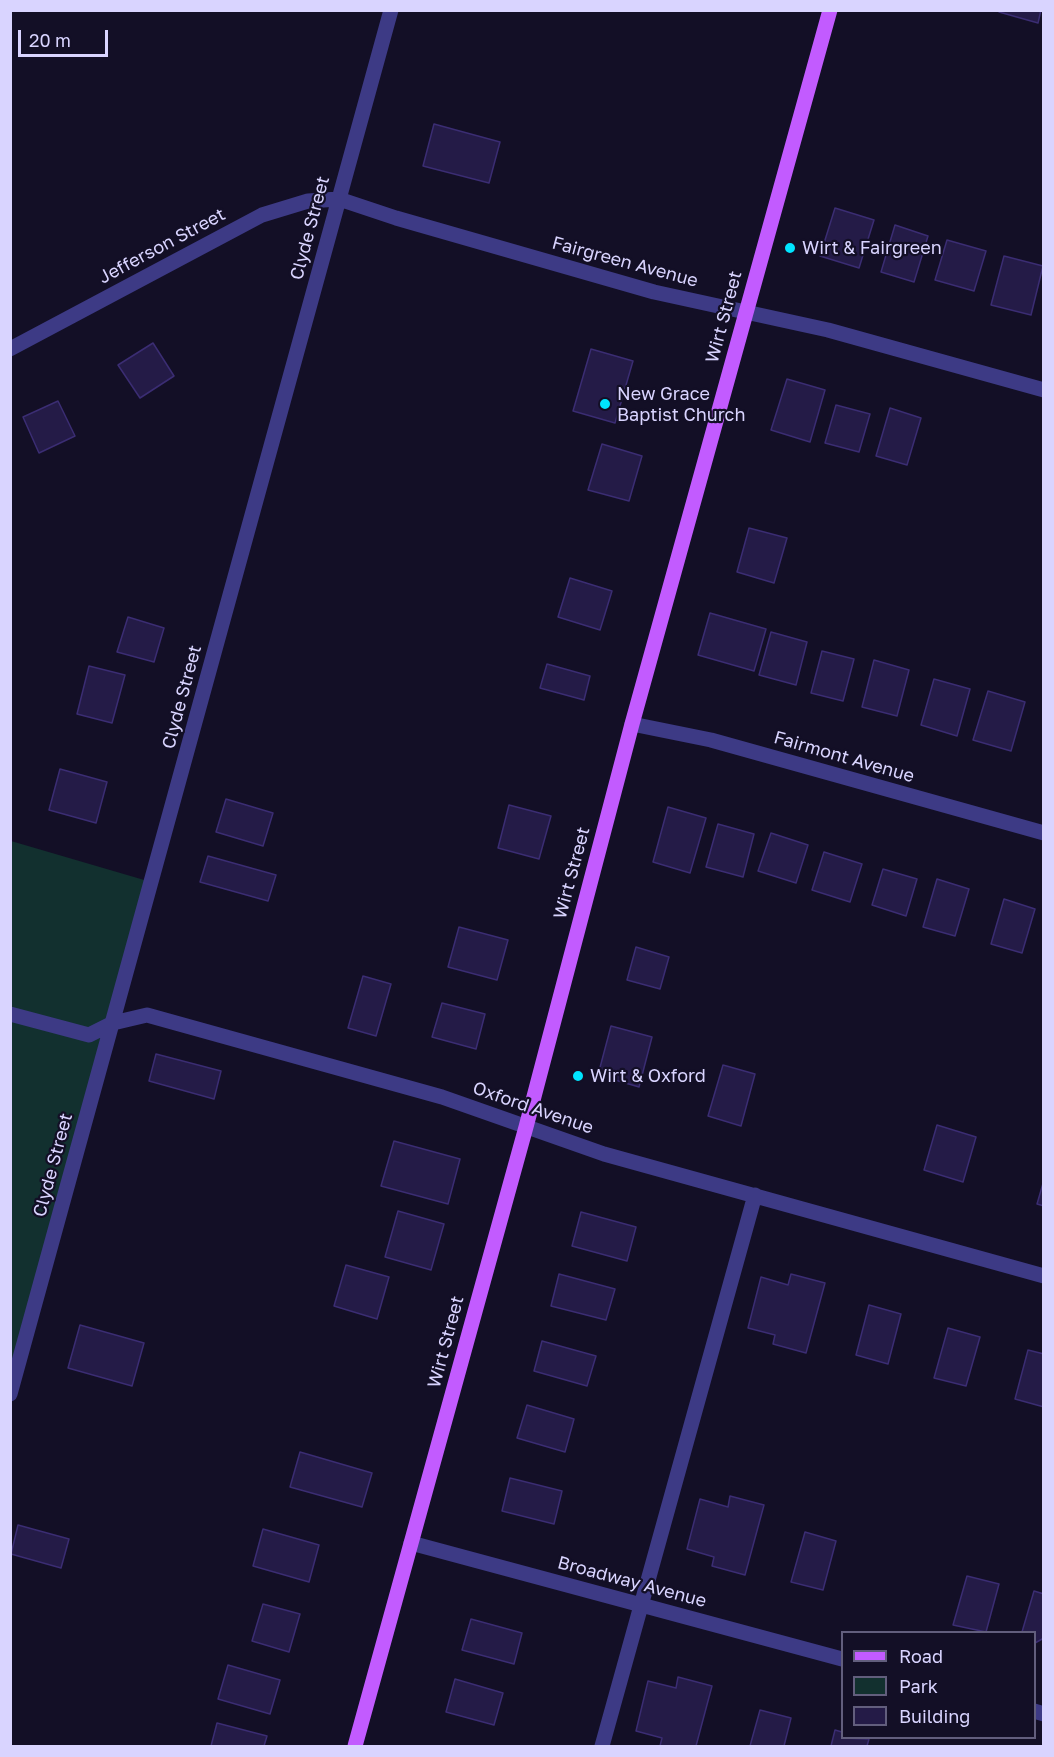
<!DOCTYPE html>
<style>
body{margin:0}
#map{position:relative;width:1054px;height:1757px;overflow:hidden;background:#130f26;font-family:"Golos Text",sans-serif}
canvas{display:block}
.frame{position:absolute;inset:0;border:12px solid #d9d4ff;pointer-events:none}
.legend{position:absolute;left:841px;top:1631px;width:195px;height:108px;box-sizing:border-box;background:#130f26;border:2px solid #625e7d;margin:0;padding:8px 10px;list-style:none;font-size:18px;color:#d9d4ff}
.legend li{display:flex;align-items:center;gap:12px;height:30px}
.legend b{width:30px;border:2px solid #625e7d}
.scale{position:absolute;left:18px;top:30px;width:90px;height:27px;box-sizing:border-box;border:3px solid #d9d4ff;border-top:0;padding-left:8px;font-size:18px;line-height:21px;white-space:nowrap;color:#d9d4ff;-webkit-text-stroke:4px #130f26;paint-order:stroke}
</style>
<div id="map">
<canvas width="1054" height="1757"></canvas>
<div class="frame"></div>
<ul class="legend">
<li><b style="height:8px;background:#c25bff"></b>Road</li>
<li><b style="height:16px;background:#12302f"></b>Park</li>
<li><b style="height:16px;background:#241b47"></b>Building</li>
</ul>
<div class="scale">20 m</div>
</div>
<script>
const context = document.querySelector('canvas').getContext('2d');
context.lineJoin = 'round';
function fill(path, color) {
  context.fillStyle = color;
  context.fill(path, 'evenodd');
}
function poly(rows) {
  const path = new Path2D();
  for (const r of rows) {
    path.moveTo(r[0], r[1]);
    for (let i = 2; i < r.length; i += 2) path.lineTo(r[i], r[i + 1]);
  }
  return path;
}
function stroke(path, color, width, dash) {
  context.strokeStyle = color;
  context.lineWidth = width;
  context.lineCap = dash ? 'butt' : 'round';
  context.setLineDash(dash || []);
  context.stroke(path);
}
function drawText(font, color, halo, rows, align = 'center') {
  context.font = font + ' "Golos Text",sans-serif';
  context.lineWidth = 4.5;
  context.setLineDash([]);
  context.textBaseline = 'middle';
  context.strokeStyle = halo;
  context.fillStyle = color;
  for (const [text, x, y, turn = 0] of rows) {
    context.save();
    context.translate(x, y);
    context.rotate((+turn || 0) * Math.PI / 180);
    context.textAlign = isNaN(turn) ? turn : align;
    if (halo) context.strokeText(text, 0, 0);
    context.fillText(text, 0, 0);
    context.restore();
  }
}
fill(poly([
 [11,841,151,882,11,1394]
]), '#12302f');
const building = poly([
 [1000,10,1041,10,1038,23,999,12,1000,10],
 [434,124,500,142,489,183,423,166,434,124],
 [835,208,874,220,859,268,820,256,835,208],
 [895,225,928,236,914,282,881,272,895,225],
 [947,240,986,251,974,291,935,280,947,240],
 [1004,256,1043,266,1031,315,991,305,1004,256],
 [153,343,174,376,140,398,118,365,153,343],
 [591,349,633,361,615,423,573,411,591,349],
 [787,379,825,390,810,442,771,430,787,379],
 [58,401,75,436,39,453,23,417,58,401],
 [836,405,870,414,859,452,825,443,836,405],
 [890,408,921,418,907,465,876,456,890,408],
 [602,444,642,456,629,501,588,490,602,444],
 [749,528,787,538,774,583,737,572,749,528],
 [570,578,612,591,600,630,558,617,570,578],
 [710,613,766,629,754,671,698,655,710,613],
 [128,617,164,628,154,662,117,652,128,617],
 [771,632,807,642,796,685,759,675,771,632],
 [822,651,854,659,843,701,811,693,822,651],
 [874,660,909,670,897,716,862,707,874,660],
 [547,664,590,676,584,700,540,688,547,664],
 [89,666,125,675,112,723,77,714,89,666],
 [934,679,970,689,957,736,921,725,934,679],
 [988,691,1025,702,1011,751,973,740,988,691],
 [60,769,107,782,96,823,49,810,60,769],
 [226,799,273,813,263,846,216,832,226,799],
 [509,805,551,816,539,859,498,848,509,805],
 [668,807,706,818,690,873,653,862,668,807],
 [718,824,754,834,743,877,706,867,718,824],
 [771,833,808,845,796,883,758,871,771,833],
 [824,852,862,864,850,902,812,890,824,852],
 [208,856,276,875,268,901,200,882,208,856],
 [883,869,917,879,906,916,872,905,883,869],
 [937,879,969,889,955,936,923,927,937,879],
 [1004,899,1035,909,1022,953,991,944,1004,899],
 [459,927,508,940,497,980,448,967,459,927],
 [636,947,669,957,660,989,627,980,636,947],
 [363,976,391,984,376,1036,348,1028,363,976],
 [442,1003,485,1014,476,1049,432,1037,442,1003],
 [611,1026,652,1037,639,1087,598,1075,611,1026],
 [156,1054,221,1071,214,1099,149,1081,156,1054],
 [723,1065,755,1074,741,1126,708,1116,723,1065],
 [937,1125,976,1137,963,1182,924,1170,937,1125],
 [394,1141,460,1159,448,1204,381,1186,394,1141],
 [1044,1180,1044,1206,1037,1204,1044,1180],
 [398,1211,444,1224,431,1270,385,1257,398,1211],
 [581,1212,636,1227,627,1261,572,1246,581,1212],
 [346,1265,389,1277,377,1319,334,1306,346,1265],
 [559,1274,615,1289,606,1320,551,1306,559,1274],
 [791,1274,825,1283,806,1353,773,1344,775,1335,748,1328,761,1277,788,1285,791,1274],
 [869,1305,901,1314,888,1364,856,1355,869,1305],
 [80,1325,144,1343,132,1386,68,1368,80,1325],
 [948,1328,980,1337,966,1386,934,1378,948,1328],
 [542,1341,596,1356,587,1386,534,1371,542,1341],
 [1028,1350,1044,1354,1044,1407,1015,1399,1028,1350],
 [527,1405,574,1419,565,1452,517,1438,527,1405],
 [300,1452,372,1473,362,1507,290,1487,300,1452],
 [510,1478,562,1491,554,1524,502,1511,510,1478],
 [730,1496,764,1505,745,1575,712,1566,714,1557,687,1549,700,1499,728,1507,730,1496],
 [18,1525,69,1539,61,1568,11,1554,18,1525],
 [263,1529,319,1545,309,1582,253,1566,263,1529],
 [805,1532,836,1541,823,1590,791,1582,805,1532],
 [967,1576,999,1584,986,1632,953,1625,967,1576],
 [1034,1591,1044,1594,1044,1638,1035,1643,1034,1632,1022,1632,1034,1591],
 [263,1604,300,1614,289,1652,252,1641,263,1604],
 [471,1619,522,1633,514,1664,462,1650,471,1619],
 [228,1665,280,1680,270,1714,218,1699,228,1665],
 [678,1677,712,1686,696,1746,660,1746,662,1738,636,1731,648,1681,676,1688,678,1677],
 [455,1679,503,1693,494,1725,446,1712,455,1679],
 [760,1710,791,1718,784,1746,750,1746,760,1710],
 [217,1723,267,1736,264,1746,211,1746,217,1723],
 [835,1730,842,1732,842,1738,869,1739,867,1746,831,1746,835,1730]
]);
fill(building, '#241b47');
stroke(building, '#3b2d73', 1.5);
stroke(poly([
 [10,349,262,215,308,201,339,199,396,218,654,292,828,330,1044,390],
 [632,724,711,740,1044,833],
 [10,1014,89,1035,113,1023,147,1015,442,1097,604,1154,1044,1276],
 [10,1394,391,10],
 [411,1543,842,1659],
 [1034,1711,1044,1714],
 [602,1746,755,1195]
]), '#3d3a85', 15);
stroke(poly([
 [355,1746,526,1127,632,724,830,10]
]), '#c25bff', 15);
for (const [x, y, r, color] of [
 [790,248,6,"#00e5ff"],
 [605,404,6,"#00e5ff"],
 [578,1076,6,"#00e5ff"]
]) {
  const dot = new Path2D();
  dot.arc(x, y, r, 0, 2 * Math.PI);
  context.fillStyle = color;
  context.fill(dot);
  stroke(dot, '#130f26', 2);
}
drawText('18px', '#d9d4ff', '#130f26', [
 ["Clyde Street",310,228,-75],
 ["Jefferson Street",162,246,-28],
 ["Fairgreen Avenue",625,262,15],
 ["Wirt Street",724,317,-75],
 ["Clyde Street",182,697,-75],
 ["Fairmont Avenue",844,757,16],
 ["Wirt Street",572,873,-75],
 ["Oxford Avenue",533,1108,19],
 ["Clyde Street",53,1165,-75],
 ["Wirt Street",446,1342,-75],
 ["Broadway Avenue",632,1582,15]
]);
drawText('18px', '#d9d4ff', '#130f26', [
 ["Wirt & Fairgreen",802,248],
 ["New Grace",617,394],
 ["Baptist Church",617,415],
 ["Wirt & Oxford",590,1076]
], 'left');
</script>
